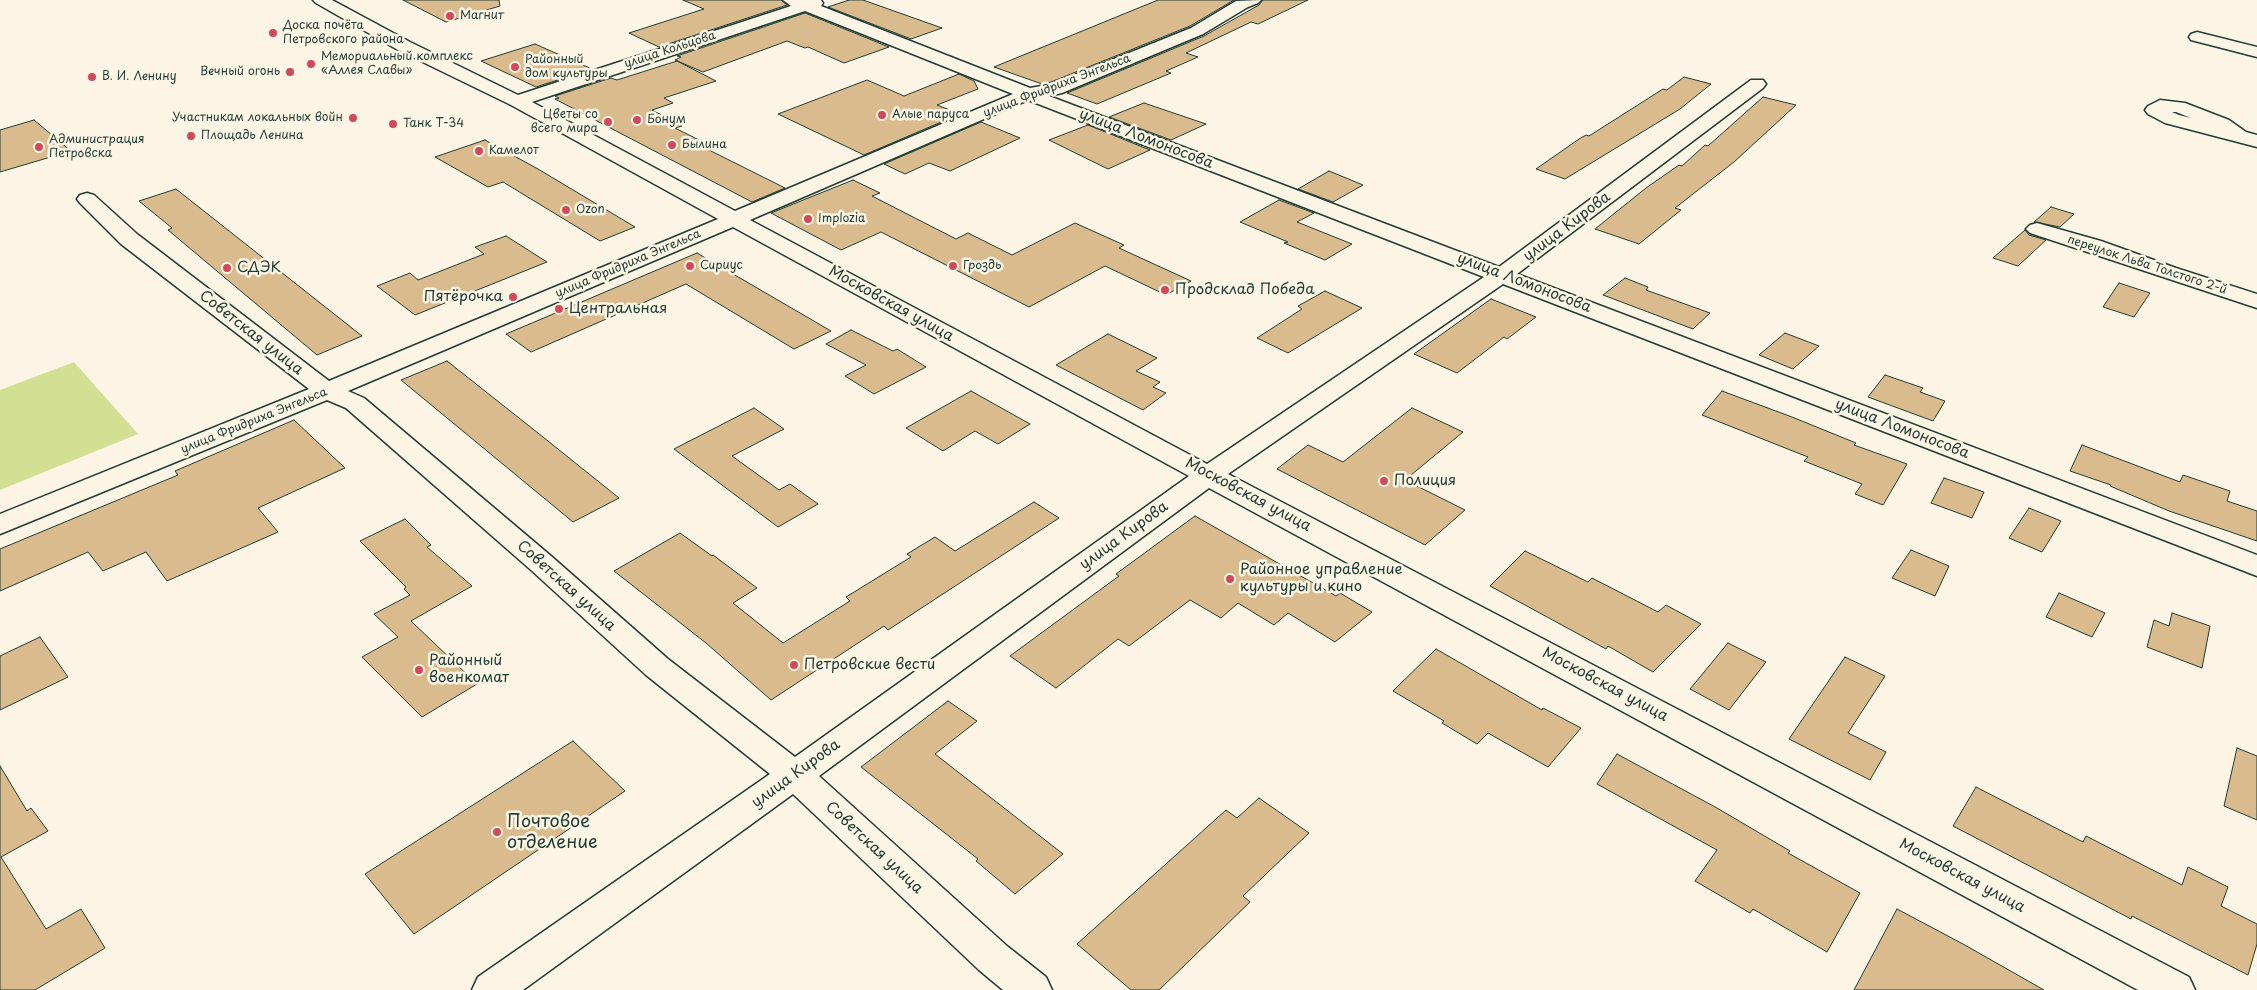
<!DOCTYPE html>
<meta charset="utf-8">
<style>
body{margin:0}
canvas{display:block;background:#fcf5e5}
</style>
<canvas width="2257" height="990"></canvas>
<script>
const context = document.querySelector('canvas').getContext('2d');
context.lineJoin = 'round';
function fill(path, color) {
  context.fillStyle = color;
  context.fill(path, 'evenodd');
}
function poly(rows) {
  const path = new Path2D();
  for (const r of rows) {
    path.moveTo(r[0], r[1]);
    for (let i = 2; i < r.length; i += 2) path.lineTo(r[i], r[i + 1]);
  }
  return path;
}
function stroke(path, color, width, dash) {
  context.strokeStyle = color;
  context.lineWidth = width;
  context.lineCap = dash ? 'butt' : 'round';
  context.setLineDash(dash || []);
  context.stroke(path);
}
function drawText(font, color, halo, rows, align = 'center') {
  context.font = font + ' "Playpen Sans",sans-serif';
  context.lineWidth = 5;
  context.setLineDash([]);
  context.textBaseline = 'middle';
  context.strokeStyle = halo;
  context.fillStyle = color;
  for (const [text, x, y, turn = 0] of rows) {
    context.save();
    context.translate(x, y);
    context.rotate((+turn || 0) * Math.PI / 180);
    context.textAlign = isNaN(turn) ? turn : align;
    if (halo) context.strokeText(text, 0, 0);
    context.fillText(text, 0, 0);
    context.restore();
  }
}
fill(poly([
 [74,362,138,434,0,490,0,390]
]), '#d3e093');
const building = poly([
 [403,0,499,0,500,6,446,22,403,0],
 [683,0,781,0,787,5,659,47,629,33,704,9,683,0],
 [849,0,863,0,942,28,911,39,828,7,849,0],
 [1158,0,1234,0,1190,26,1051,82,1042,84,994,67,1158,0],
 [1263,0,1308,0,1258,24,1251,22,1186,53,1198,57,1166,71,1171,73,1097,104,1067,93,1204,36,1259,5,1263,0],
 [805,13,889,47,844,63,808,47,805,48,787,41,703,72,675,60,681,57,677,56,805,13],
 [535,44,592,69,536,87,481,61,535,44],
 [677,61,716,81,664,98,673,103,652,110,682,126,675,128,699,140,693,142,785,188,752,202,555,99,559,98,555,96,611,78,617,80,677,61],
 [959,74,974,81,978,89,937,105,960,114,864,155,778,114,867,80,904,96,959,74],
 [1684,77,1711,84,1680,109,1565,179,1536,169,1579,139,1586,135,1589,136,1663,89,1667,90,1684,77],
 [1763,97,1796,105,1734,162,1675,208,1681,210,1639,244,1595,229,1646,188,1679,165,1682,166,1705,145,1708,146,1763,97],
 [1144,103,1206,124,1171,140,1109,117,1144,103],
 [34,120,71,151,0,172,0,130,34,120],
 [981,122,1020,138,950,171,929,163,905,174,884,164,981,122],
 [1088,125,1150,150,1108,169,1049,140,1088,125],
 [485,140,538,169,635,227,600,241,503,182,488,187,435,157,485,140],
 [1329,171,1363,185,1333,202,1298,189,1329,171],
 [853,180,880,193,872,196,956,239,968,233,1012,255,1075,223,1124,245,1119,248,1191,281,1166,295,1105,266,1029,307,881,232,841,250,771,213,853,180],
 [176,189,362,336,317,355,168,230,172,228,139,201,176,189],
 [1279,200,1314,213,1297,222,1352,244,1325,260,1284,243,1288,242,1240,222,1279,200],
 [2051,207,2074,214,2060,227,2034,222,2051,207],
 [2025,230,2029,235,2046,240,2018,266,1993,258,2025,230],
 [506,236,547,262,415,315,377,286,410,273,418,280,484,254,475,247,506,236],
 [697,253,831,331,794,349,686,284,531,352,506,334,697,253],
 [1625,278,1648,287,1646,290,1710,313,1693,329,1603,295,1625,278],
 [2119,283,2150,293,2134,317,2103,307,2119,283],
 [1325,291,1362,308,1288,353,1257,338,1302,309,1298,306,1325,291],
 [1491,299,1536,317,1507,339,1504,337,1457,373,1414,354,1491,299],
 [851,330,893,351,897,349,926,367,874,394,845,376,866,365,826,344,851,330],
 [1785,333,1819,346,1793,369,1759,355,1785,333],
 [1108,334,1157,358,1136,371,1160,382,1153,387,1166,393,1143,410,1056,365,1108,334],
 [447,361,543,437,619,498,573,522,401,380,447,361],
 [1885,375,1923,388,1920,392,1945,401,1933,421,1868,397,1885,375],
 [971,391,1030,424,998,444,975,431,943,451,906,428,971,391],
 [1722,391,1792,417,1856,443,1854,445,1907,464,1883,505,1855,494,1862,484,1804,461,1808,457,1702,415,1722,391],
 [754,408,784,429,732,456,779,490,790,484,818,504,778,527,674,449,754,408],
 [1412,408,1463,432,1405,480,1465,510,1425,545,1277,469,1308,445,1343,462,1412,408],
 [294,420,345,468,258,508,278,532,167,581,146,552,103,571,88,552,0,591,0,549,178,475,175,471,294,420],
 [2082,445,2180,482,2183,475,2230,491,2227,501,2257,511,2257,541,2169,511,2110,486,2111,485,2070,471,2082,445],
 [1944,478,1984,492,1972,518,1931,503,1944,478],
 [1034,502,1059,518,888,630,884,626,771,700,706,643,614,571,680,533,712,556,713,555,757,588,733,603,783,643,850,601,846,597,911,557,907,554,935,537,955,551,1034,502],
 [2029,508,2061,521,2042,552,2009,538,2029,508],
 [1195,516,1336,596,1340,593,1372,612,1335,642,1288,613,1274,625,1238,603,1221,618,1190,600,1129,646,1118,639,1056,688,1010,656,1119,576,1116,574,1195,516],
 [405,519,431,545,427,547,472,586,411,621,477,684,422,717,362,657,398,637,374,614,410,595,404,589,406,587,360,541,405,519],
 [1911,550,1949,566,1935,596,1892,578,1911,550],
 [1525,551,1588,582,1592,578,1658,612,1666,605,1701,624,1653,672,1608,646,1606,649,1490,586,1525,551],
 [2059,593,2105,613,2092,637,2046,617,2059,593],
 [2172,613,2210,626,2202,668,2147,647,2154,620,2169,626,2172,613],
 [40,637,68,677,0,710,0,656,40,637],
 [1728,643,1766,662,1729,710,1690,689,1728,643],
 [1436,649,1542,710,1543,708,1581,728,1548,767,1488,733,1477,744,1442,723,1444,721,1393,691,1436,649],
 [1845,657,1885,676,1848,733,1886,752,1870,780,1789,739,1845,657],
 [948,701,977,721,935,754,1063,854,1015,894,976,861,978,859,861,767,948,701],
 [573,741,625,791,414,934,365,874,573,741],
 [2237,748,2257,756,2257,820,2224,806,2237,748],
 [1617,754,1717,808,1790,851,1788,853,1860,893,1827,952,1753,909,1750,913,1695,881,1717,850,1597,784,1617,754],
 [0,766,27,811,31,808,48,831,1,857,46,929,81,909,105,948,35,990,0,990,0,766],
 [1976,787,2083,842,2086,836,2182,885,2188,867,2228,887,2221,906,2257,924,2257,944,2248,975,2132,916,2131,919,1953,826,1976,787],
 [1259,798,1309,833,1243,896,1250,902,1159,990,1131,990,1077,944,1226,810,1237,818,1259,798],
 [1897,909,1963,944,2044,990,1854,990,1897,909]
]);
fill(building, '#dabb8d');
stroke(building, '#1f3d34', 1);
const minor = poly([
 [313,0,332,0,410,42,518,95,791,6,783,0,821,0,823,3,821,6,1030,88,1052,84,1191,28,1236,1,1261,0,1258,3,1248,7,1203,34,1062,93,1049,96,1499,267,1751,80,1763,80,1766,84,1763,88,1517,274,2257,555,2257,576,1503,284,1228,474,2189,977,2195,990,2138,990,1209,488,819,776,1007,946,1046,977,1052,990,1003,990,979,970,793,794,523,990,472,990,478,977,770,774,646,675,531,570,346,408,327,400,0,534,0,514,309,389,121,244,80,203,77,199,80,195,87,193,94,195,137,234,329,381,718,219,511,105,398,50,316,3,313,0],
 [805,11,1013,94,735,211,532,102,805,11],
 [1028,100,1484,277,1207,464,750,220,1028,100],
 [733,227,1189,476,795,757,668,659,551,556,364,398,348,391,733,227],
 [2197,32,2257,47,2257,57,2191,40,2189,37,2191,34,2197,32],
 [2160,100,2185,103,2229,120,2246,132,2257,135,2257,147,2165,123,2148,114,2145,110,2148,106,2160,100],
 [2172,112,2176,112,2191,118,2179,115,2172,112],
 [2037,223,2101,241,2176,268,2257,294,2257,308,2030,233,2026,229,2030,225,2037,223]
]);
stroke(minor, '#1f3d34', 3);
fill(minor, '#fcf5e5');
for (const [x, y, r, color] of [
 [450,16,5,"#d1495b"],
 [273,33,5,"#d1495b"],
 [311,64,5,"#d1495b"],
 [515,67,5,"#d1495b"],
 [290,72,5,"#d1495b"],
 [92,77,5,"#d1495b"],
 [882,115,5,"#d1495b"],
 [353,118,5,"#d1495b"],
 [637,120,5,"#d1495b"],
 [608,122,5,"#d1495b"],
 [393,124,5,"#d1495b"],
 [191,136,5,"#d1495b"],
 [672,145,5,"#d1495b"],
 [39,147,5,"#d1495b"],
 [479,151,5,"#d1495b"],
 [566,210,5,"#d1495b"],
 [808,219,5,"#d1495b"],
 [690,266,5,"#d1495b"],
 [953,266,5,"#d1495b"],
 [227,268,5,"#d1495b"],
 [1165,290,5,"#d1495b"],
 [513,297,5,"#d1495b"],
 [559,309,5,"#d1495b"],
 [1384,481,5,"#d1495b"],
 [1230,579,5,"#d1495b"],
 [794,665,5,"#d1495b"],
 [419,670,5,"#d1495b"],
 [497,832,5,"#d1495b"]
]) {
  const dot = new Path2D();
  dot.arc(x, y, r, 0, 2 * Math.PI);
  context.fillStyle = color;
  context.fill(dot);
  stroke(dot, '#fcf5e5', 2);
}
drawText('12px', '#1f3d34', '#fcf5e5', [
 ["Магнит",460,16],
 ["Доска почёта",283,26],
 ["Петровского района",283,40],
 ["Мемориальный комплекс",321,57],
 ["«Аллея Славы»",321,71],
 ["Районный",525,60],
 ["дом культуры",525,74],
 ["Вечный огонь",280,72,"right"],
 ["В. И. Ленину",102,77],
 ["Цветы со",598,115,"right"],
 ["всего мира",598,129,"right"],
 ["Алые паруса",892,115],
 ["Участникам локальных войн",343,118,"right"],
 ["Бонум",647,120],
 ["Танк Т-34",403,124],
 ["Площадь Ленина",201,136],
 ["Администрация",49,140],
 ["Петровска",49,154],
 ["Былина",682,145],
 ["Камелот",489,151],
 ["Ozon",576,210],
 ["Implozia",818,219],
 ["Сириус",700,266],
 ["Гроздь",963,266]
], 'left');
drawText('12px', '#1f3d34', '#fcf5e5', [
 ["улица Кольцова",670,50,-18],
 ["улица Фридриха Энгельса",1057,86,-21],
 ["улица Фридриха Энгельса",628,264,-23],
 ["переулок Льва Толстого 2-й",2147,265,18],
 ["улица Фридриха Энгельса",254,421,-22]
]);
drawText('15px', '#1f3d34', '#fcf5e5', [
 ["улица Ломоносова",1146,139,21],
 ["улица Кирова",1567,227,-37],
 ["улица Ломоносова",1524,283,21],
 ["Московская улица",891,304,29],
 ["Советская улица",251,333,38],
 ["улица Ломоносова",1902,429,21],
 ["Московская улица",1248,495,28],
 ["улица Кирова",1124,536,-36],
 ["Советская улица",566,586,42],
 ["Московская улица",1605,685,28],
 ["улица Кирова",796,774,-36],
 ["Советская улица",874,848,43],
 ["Московская улица",1962,876,28]
]);
drawText('15px', '#1f3d34', '#fcf5e5', [
 ["СДЭК",237,268],
 ["Продсклад Победа",1175,290],
 ["Пятёрочка",503,297,"right"],
 ["Центральная",569,309],
 ["Полиция",1394,481],
 ["Районное управление",1240,570],
 ["культуры и кино",1240,587],
 ["Районный",429,661],
 ["военкомат",429,678],
 ["Петровские вести",804,665]
], 'left');
drawText('18px', '#1f3d34', '#fcf5e5', [
 ["Почтовое",507,822],
 ["отделение",507,843]
], 'left');
</script>
